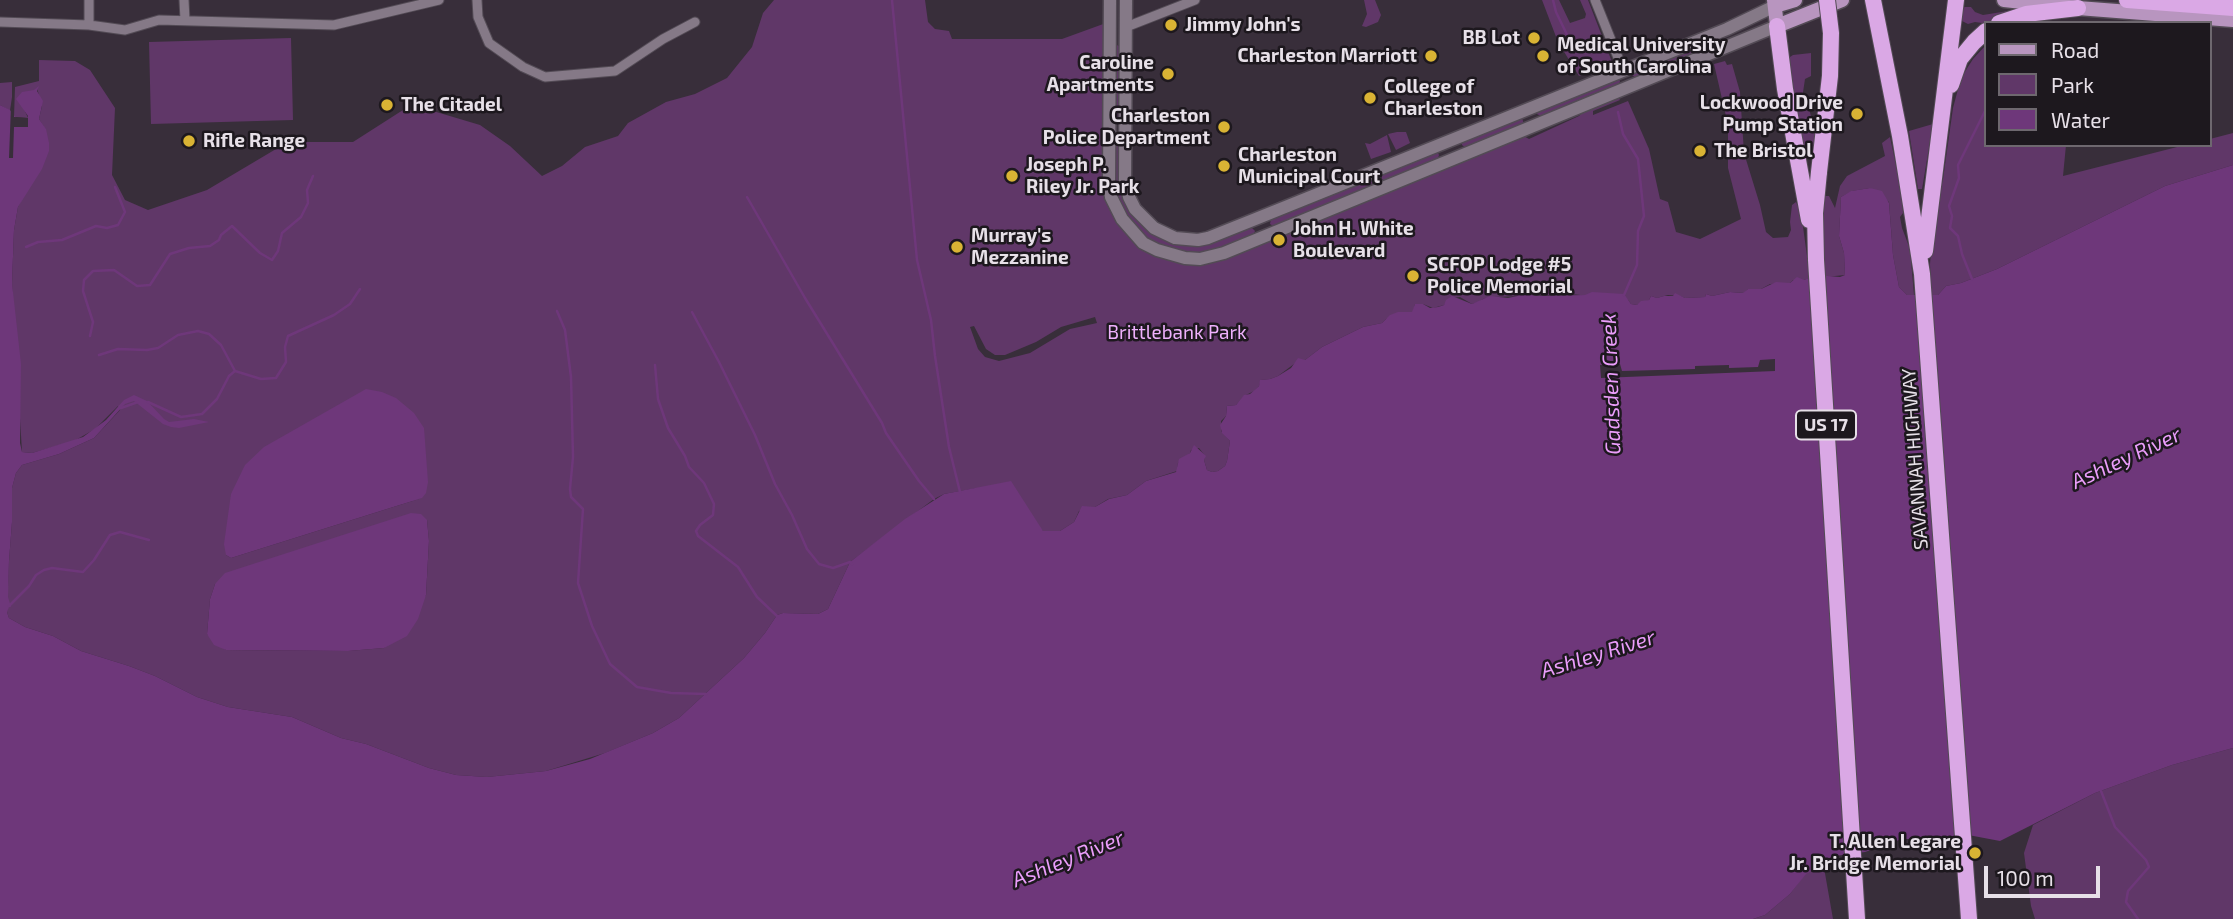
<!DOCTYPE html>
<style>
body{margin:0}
#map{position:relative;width:2233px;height:919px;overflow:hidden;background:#382e3a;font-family:"Exo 2",sans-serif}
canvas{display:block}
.legend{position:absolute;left:1984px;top:21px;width:228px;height:126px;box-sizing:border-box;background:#1d181e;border:2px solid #6e686f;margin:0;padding:9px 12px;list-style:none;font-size:21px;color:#e7e0e8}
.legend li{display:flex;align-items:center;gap:14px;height:35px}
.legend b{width:35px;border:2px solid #6e686f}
.scale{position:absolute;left:1984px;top:866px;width:116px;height:32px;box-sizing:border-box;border:4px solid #e7e0e8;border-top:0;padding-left:9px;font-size:21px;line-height:24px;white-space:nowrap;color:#e7e0e8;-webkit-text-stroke:5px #1d181e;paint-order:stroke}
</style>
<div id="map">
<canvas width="2233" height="919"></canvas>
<ul class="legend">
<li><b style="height:9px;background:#b895bf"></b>Road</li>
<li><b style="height:19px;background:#603768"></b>Park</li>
<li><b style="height:19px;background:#6e377a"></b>Water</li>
</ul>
<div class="scale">100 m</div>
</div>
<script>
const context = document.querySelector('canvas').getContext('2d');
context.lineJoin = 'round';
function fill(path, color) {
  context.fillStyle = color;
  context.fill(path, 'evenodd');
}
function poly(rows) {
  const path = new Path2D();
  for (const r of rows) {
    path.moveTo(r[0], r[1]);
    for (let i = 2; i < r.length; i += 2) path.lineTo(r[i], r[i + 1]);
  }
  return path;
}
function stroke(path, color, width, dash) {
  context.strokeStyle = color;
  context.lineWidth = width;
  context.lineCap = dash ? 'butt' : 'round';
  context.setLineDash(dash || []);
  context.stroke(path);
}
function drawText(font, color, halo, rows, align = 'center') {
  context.font = font + ' "Exo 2",sans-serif';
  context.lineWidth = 5;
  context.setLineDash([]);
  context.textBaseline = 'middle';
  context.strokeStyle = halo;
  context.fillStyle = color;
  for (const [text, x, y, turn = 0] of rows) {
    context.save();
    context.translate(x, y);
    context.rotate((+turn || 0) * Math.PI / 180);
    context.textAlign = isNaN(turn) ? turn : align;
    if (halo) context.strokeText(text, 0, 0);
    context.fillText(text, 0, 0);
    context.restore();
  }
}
fill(poly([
 [774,0,925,0,928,22,935,29,949,31,952,39,1062,39,1106,23,1105,183,1125,229,1192,262,1522,135,1529,139,1579,116,1585,110,1618,97,1620,100,1593,111,1593,115,1628,101,1649,149,1660,199,1668,202,1676,232,1700,239,1741,219,1728,168,1728,125,1714,64,1725,61,1727,65,1732,64,1740,92,1744,153,1760,205,1766,232,1773,238,1788,237,1791,230,1790,222,1792,205,1796,202,1801,212,1810,278,1804,280,1793,280,1790,283,1770,284,1761,289,1748,289,1744,293,1730,292,1712,296,1706,294,1705,297,1685,298,1680,296,1668,295,1657,298,1651,296,1649,300,1637,305,1631,304,1628,300,1571,294,1494,297,1483,299,1479,302,1472,304,1460,297,1450,298,1444,305,1433,308,1423,304,1415,304,1413,312,1401,313,1386,319,1382,323,1363,327,1322,347,1305,360,1298,361,1278,376,1270,379,1261,380,1259,386,1254,391,1244,396,1236,405,1227,406,1226,416,1221,421,1221,431,1230,441,1227,461,1225,466,1218,471,1212,472,1207,470,1204,460,1205,456,1199,448,1191,450,1190,453,1178,463,1177,471,1146,481,1127,495,1108,499,1095,507,1079,511,1074,522,1060,531,1043,531,977,488,944,494,934,499,850,562,828,609,818,614,783,613,777,615,765,633,744,658,679,718,653,733,605,753,546,771,487,777,456,775,429,768,366,744,341,738,292,717,228,707,197,697,155,676,129,666,81,651,53,636,25,627,9,618,7,612,9,561,12,522,12,488,16,473,22,465,59,454,94,438,120,410,118,406,95,429,74,441,32,453,22,452,12,283,14,230,18,207,25,193,46,130,39,119,42,106,37,88,24,109,28,118,14,117,15,87,39,81,39,60,75,61,90,70,115,108,112,175,125,200,148,210,207,190,276,149,300,142,353,142,403,110,433,111,480,125,510,146,542,176,562,166,585,147,618,136,628,123,666,102,695,94,727,78,752,47,763,13],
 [1095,317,1097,323,1070,329,1030,353,999,361,985,357,978,349,970,327,974,326,986,349,995,355,1005,355,1036,342,1061,327],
 [422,498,231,558,226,555],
 [427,520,429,541,426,595,384,648,348,651,226,650,207,634,210,599,215,584],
 [1364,0,1375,0,1381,15,1378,22,1366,27,1362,26,1367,14],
 [1542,0,1559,0,1570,23,1585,18,1586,14,1580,0,1588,0,1612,62,1579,76,1558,42],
 [1965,7,1971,7,1975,12,1983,15,2014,10,1991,23,1986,23,1986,26,1961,46,1982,23,1975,22,1968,24,1962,21,1957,30,1962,8],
 [1718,36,1722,38,1722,42,1635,77,1630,74],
 [291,38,293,120,151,124,149,42],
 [1117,45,1120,47,1119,125,1117,123,1115,59,1114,46],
 [1986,45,1986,145,2066,145,2063,176,2185,145,2210,145,2210,139,2233,133,2233,165,2165,186,1997,269,1961,283,1946,286,1938,295,1931,295,1930,264,1934,214,1943,179,1953,108,1961,78,1973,59],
 [1811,53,1811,76,1805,79,1802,99,1808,104,1815,133,1827,158,1806,159,1808,174,1787,59,1793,55],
 [1619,78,1620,82,1618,84,1569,104,1545,118,1537,114,1538,110],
 [12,82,12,97,10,111,0,105,0,83],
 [1522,118,1524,124,1466,148,1462,145,1461,141],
 [1933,124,1922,189,1918,189,1909,131],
 [1397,132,1406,132,1410,143,1396,150,1388,134],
 [1387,135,1391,152,1371,159,1365,143,1370,144],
 [1890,137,1902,194,1903,213,1900,217,1902,228,1910,249,1914,295,1907,295,1899,287,1893,255,1889,202,1870,188,1852,191,1841,197,1839,236,1844,253,1845,275,1825,277,1822,248,1823,196,1829,196,1835,208,1840,186,1847,176,1885,156,1882,143],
 [1117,139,1120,140,1124,193,1170,241,1251,227,1255,231,1253,235,1215,252,1186,254,1149,242,1124,217,1114,187,1114,144],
 [1437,151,1439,155,1437,161,1385,181,1382,179,1382,174],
 [1369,180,1372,182,1371,186,1275,227,1270,224,1271,219],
 [2233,748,2233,919,2035,919,2031,906,2024,853,2033,825,2095,793,2172,765],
 [1823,862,1833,919,1753,919,1765,915,1790,894,1805,874]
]), '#603768');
fill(poly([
 [39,86,37,91,43,101,39,119,46,129,49,143,49,151,42,169,18,207,14,230,12,283,21,364,20,443,22,452,32,453,83,437,106,420,124,400,134,395,147,401,164,419,169,422,194,419,209,422,179,428,171,427,163,424,134,401,125,404,94,438,59,454,22,465,16,473,12,488,12,522,9,561,8,597,11,607,9,607,7,612,9,618,25,627,53,636,81,651,129,666,155,676,197,697,228,707,292,717,341,738,366,744,429,768,456,775,487,777,546,771,590,759,653,733,679,718,744,658,765,633,777,615,783,613,818,614,828,609,850,562,905,519,944,494,1011,481,1043,531,1060,531,1074,522,1082,506,1095,507,1109,499,1127,495,1146,481,1176,472,1179,459,1190,453,1194,445,1206,456,1204,460,1207,470,1212,472,1218,471,1225,466,1227,461,1230,441,1222,433,1220,425,1226,416,1227,406,1236,405,1244,395,1250,394,1259,386,1260,380,1270,379,1278,376,1291,368,1298,358,1305,360,1322,347,1363,327,1382,323,1390,315,1398,312,1412,312,1415,304,1423,304,1430,308,1438,307,1444,305,1446,300,1452,296,1472,304,1490,296,1508,298,1527,294,1535,296,1585,295,1592,292,1624,294,1631,304,1637,305,1641,301,1649,300,1651,296,1657,298,1664,296,1673,296,1675,293,1685,298,1705,297,1706,294,1712,296,1730,292,1743,293,1748,289,1761,289,1776,282,1790,283,1797,277,1804,280,1816,275,1840,277,1845,275,1844,253,1839,236,1841,197,1851,191,1870,188,1882,191,1889,203,1893,255,1899,287,1907,295,1938,295,1946,286,1961,283,1997,269,2165,186,2233,165,2233,748,2172,765,2095,793,2000,841,1963,834,1941,839,1902,839,1865,852,1835,856,1806,874,1790,894,1765,915,1753,919,0,919,0,105,10,110,16,118,27,121,28,116,16,99,22,92,34,90],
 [366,389,382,392,396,398,414,413,424,428,428,482,426,493,422,498,231,558,226,555,224,544,231,494,245,465,264,447],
 [411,513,421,514,427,520,429,541,426,595,418,619,407,636,384,648,348,651,226,650,214,645,207,634,210,599,215,584,225,573]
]), '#6e377a');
fill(poly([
 [11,106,14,110,14,117,28,118,28,127,14,127,13,158,9,158],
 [1775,359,1775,371,1601,378,1600,365,1620,364,1622,371,1695,369,1695,366,1729,365,1729,368,1758,367,1760,360]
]), '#382e3a');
stroke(poly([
 [892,0,917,260,931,320,935,356,949,447,960,492],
 [1553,0,1556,12,1572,45,1603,47],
 [1618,112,1623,134,1638,159,1644,216,1638,231,1637,265,1624,295],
 [747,197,805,298,882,423,886,433,919,481,934,499],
 [26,247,38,242,62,240,96,226,107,228,118,225,125,212,115,187],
 [1972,279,1962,254,1958,236,1950,228,1952,216,1949,206,1959,178,1958,165,1986,109],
 [557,311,565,330,571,377,573,457,570,489,571,497,583,509,578,583,592,626,610,664,637,687,671,693,706,694],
 [692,312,719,362,755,435,775,484,792,515,807,549,819,564,833,568,850,562,852,564],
 [90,336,93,322,83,291,84,280,93,271,114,270,137,286,150,285,170,254,189,248,210,246,219,240,221,235,232,226,260,253,272,260,278,251,282,233,301,217,308,203,307,190,313,176],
 [99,355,118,349,147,350,158,348,178,335,198,331,209,334,221,345,235,371],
 [655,365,658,399,668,428,685,456,689,467,704,483,714,504,713,515,700,525,696,531,698,536,738,567,757,597,777,616],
 [235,371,261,379,276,378,286,362,285,347,288,336,334,315,350,304,360,289],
 [148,402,181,417,202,414,217,399,229,376,235,371],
 [121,408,138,402],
 [9,606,29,586,36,575,44,570,52,568,83,572,94,560,110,535,120,532,149,540],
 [2101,791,2115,827,2146,860,2149,867,2128,891,2126,902,2138,919]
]), '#6e377a', 2.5);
const street = poly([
 [184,0,185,20],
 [477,0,478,17,489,43,523,67,545,77,615,71,663,39,695,22],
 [1595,0,1623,70],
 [0,22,89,25,125,30,159,20,334,25,439,0],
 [89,25,89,0],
 [1126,27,1195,0]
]);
const secondary = poly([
 [1110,0,1109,184,1111,197,1122,219,1143,243,1157,250,1185,258,1200,259,1224,253,1777,26],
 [1126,0,1125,179,1129,197,1135,209,1154,228,1175,238,1198,240,1208,238,1258,218,1727,29,1775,6]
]);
const primary = poly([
 [1774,0,1777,26,1842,0],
 [2004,0,2078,8,2233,20],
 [1775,6,1795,0]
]);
const highway = poly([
 [1873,0,1900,136,1922,274,1969,919],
 [2127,0,2233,8],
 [1999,23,2026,14,2078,8],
 [1777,26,1785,89,1809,220],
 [1951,85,1960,59,1974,42,1986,31],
 [1819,172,1815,213,1816,260,1857,919],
 [1925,251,1956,0]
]);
stroke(street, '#534b55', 11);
stroke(secondary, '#534b55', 15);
stroke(primary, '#534b55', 17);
stroke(highway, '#534b55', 18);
stroke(street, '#857987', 9);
stroke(secondary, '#857987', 12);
stroke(primary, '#b895bf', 14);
stroke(highway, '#daa8e5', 16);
const highwayBridge = poly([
 [1819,172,1830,76,1831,33,1827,0]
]);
stroke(highwayBridge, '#534b55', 18, []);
stroke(highwayBridge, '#daa8e5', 16);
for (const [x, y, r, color] of [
 [1171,25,7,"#d9b334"],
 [1534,38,7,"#d9b334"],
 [1431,56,7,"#d9b334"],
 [1543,56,7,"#d9b334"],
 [1168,74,7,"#d9b334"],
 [1370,98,7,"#d9b334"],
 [387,105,7,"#d9b334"],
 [1857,114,7,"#d9b334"],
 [1224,127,7,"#d9b334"],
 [189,141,7,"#d9b334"],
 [1700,151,7,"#d9b334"],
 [1224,166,7,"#d9b334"],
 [1012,176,7,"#d9b334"],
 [1279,240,7,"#d9b334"],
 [957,247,7,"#d9b334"],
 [1413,276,7,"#d9b334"],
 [1975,853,7,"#d9b334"]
]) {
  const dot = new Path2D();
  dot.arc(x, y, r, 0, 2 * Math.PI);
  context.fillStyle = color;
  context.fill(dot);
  stroke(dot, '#1d181e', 2.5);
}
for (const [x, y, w] of [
 [1826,425,60]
]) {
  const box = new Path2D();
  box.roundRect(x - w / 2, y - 14.5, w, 29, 5);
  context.fillStyle = '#1d181e';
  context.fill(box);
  stroke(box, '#e7e0e8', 2);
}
drawText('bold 18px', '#e7e0e8', null, [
 ["US 17",1826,425]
]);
drawText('bold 19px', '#e7e0e8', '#1d181e', [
 ["Jimmy John's",1185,25],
 ["BB Lot",1520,38,"right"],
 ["Medical University",1557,45],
 ["of South Carolina",1557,67],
 ["Charleston Marriott",1417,56,"right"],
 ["Caroline",1154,63,"right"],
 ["Apartments",1154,85,"right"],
 ["College of",1384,87],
 ["Charleston",1384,109],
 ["Lockwood Drive",1843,103,"right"],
 ["Pump Station",1843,125,"right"],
 ["The Citadel",401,105],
 ["Charleston",1210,116,"right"],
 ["Police Department",1210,138,"right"],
 ["Rifle Range",203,141],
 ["The Bristol",1714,151],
 ["Charleston",1238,155],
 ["Municipal Court",1238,177],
 ["Joseph P.",1026,165],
 ["Riley Jr. Park",1026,187],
 ["John H. White",1293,229],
 ["Boulevard",1293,251],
 ["Murray's",971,236],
 ["Mezzanine",971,258],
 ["SCFOP Lodge #5",1427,265],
 ["Police Memorial",1427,287],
 ["T. Allen Legare",1961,842,"right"],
 ["Jr. Bridge Memorial",1961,864,"right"]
], 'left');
drawText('19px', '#efb1fd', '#1d181e', [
 ["Brittlebank Park",1177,333]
]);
drawText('19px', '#e7e0e8', '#1d181e', [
 ["SAVANNAH HIGHWAY",1915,459,-94]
]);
drawText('italic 21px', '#eb9dfb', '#1d181e', [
 ["Gadsden Creek",1611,384,-92],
 ["Ashley River",2126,458,-25],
 ["Ashley River",1598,654,-17],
 ["Ashley River",1068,859,-22]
]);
</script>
